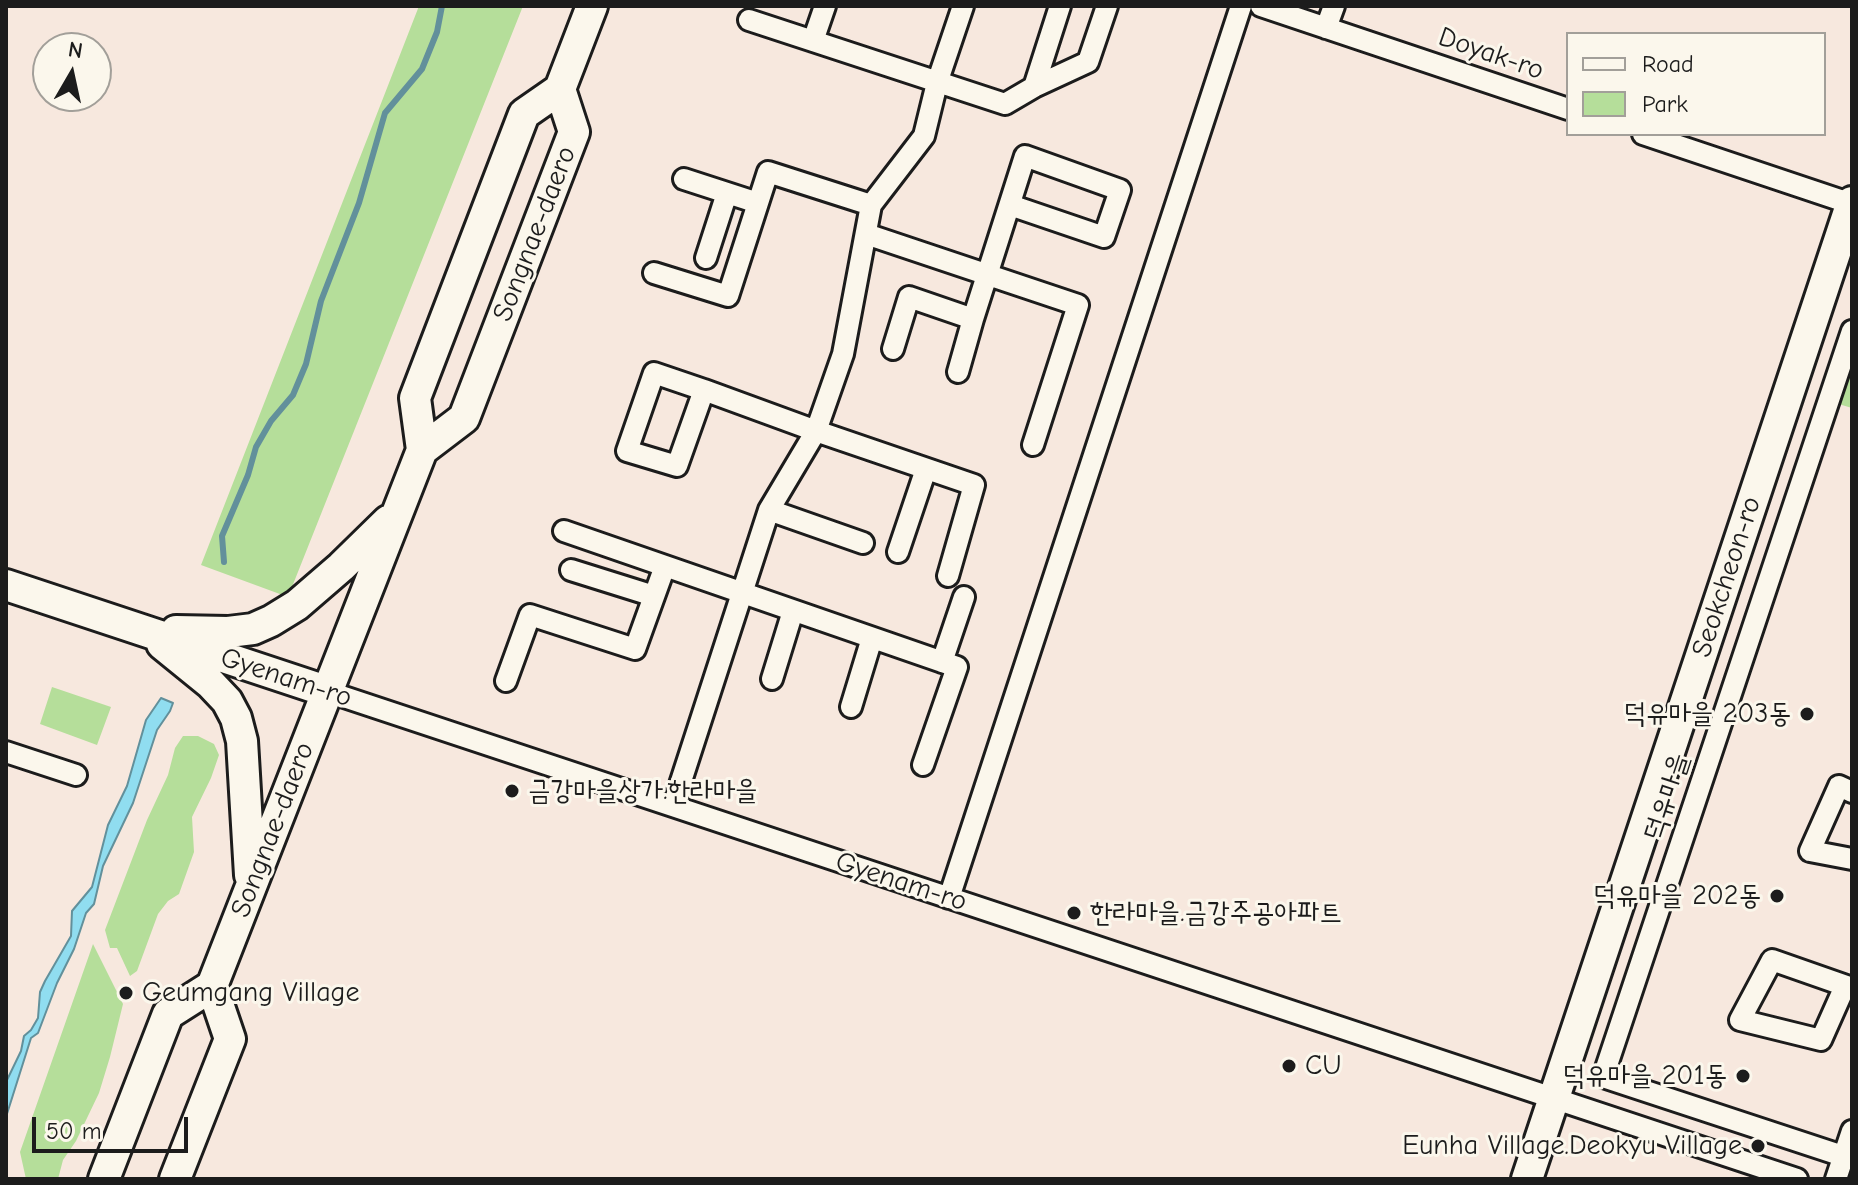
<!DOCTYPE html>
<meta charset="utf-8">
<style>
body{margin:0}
#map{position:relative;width:1858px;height:1185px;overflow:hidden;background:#f7e8de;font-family:"Comic Neue",sans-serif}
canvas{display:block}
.frame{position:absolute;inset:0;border:8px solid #1c1c1c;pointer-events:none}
.legend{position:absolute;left:1566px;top:32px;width:260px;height:104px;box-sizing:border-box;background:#fbf7ec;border:2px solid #a29f99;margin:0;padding:10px 14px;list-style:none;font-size:24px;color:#1c1c1c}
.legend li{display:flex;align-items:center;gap:16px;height:40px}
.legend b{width:40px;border:2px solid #a29f99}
.north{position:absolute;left:32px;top:32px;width:80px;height:80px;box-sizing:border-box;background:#fbf7ec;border:2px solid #a29f99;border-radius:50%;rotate:9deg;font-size:22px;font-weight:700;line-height:32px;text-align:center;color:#1c1c1c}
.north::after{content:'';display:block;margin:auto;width:28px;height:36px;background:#1c1c1c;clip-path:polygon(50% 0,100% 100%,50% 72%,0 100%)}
.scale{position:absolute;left:32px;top:1117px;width:156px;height:36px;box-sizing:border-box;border:4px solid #1c1c1c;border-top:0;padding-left:10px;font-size:24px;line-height:28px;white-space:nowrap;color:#1c1c1c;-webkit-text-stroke:6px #fbf7ec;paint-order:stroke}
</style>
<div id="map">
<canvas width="1858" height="1185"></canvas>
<div class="frame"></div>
<ul class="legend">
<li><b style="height:10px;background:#fbf7ec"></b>Road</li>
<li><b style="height:22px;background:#b5de9a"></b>Park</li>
</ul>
<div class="north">N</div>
<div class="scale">50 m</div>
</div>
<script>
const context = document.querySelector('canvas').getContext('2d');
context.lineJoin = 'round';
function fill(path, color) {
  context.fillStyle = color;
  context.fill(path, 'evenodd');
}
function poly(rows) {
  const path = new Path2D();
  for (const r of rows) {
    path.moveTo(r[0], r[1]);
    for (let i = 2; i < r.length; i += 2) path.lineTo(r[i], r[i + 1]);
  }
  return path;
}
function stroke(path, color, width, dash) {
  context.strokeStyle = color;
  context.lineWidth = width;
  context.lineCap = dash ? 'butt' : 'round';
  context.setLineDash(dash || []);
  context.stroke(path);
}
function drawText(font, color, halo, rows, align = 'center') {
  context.font = font + ' "Comic Neue","Poor Story",sans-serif';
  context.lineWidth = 6;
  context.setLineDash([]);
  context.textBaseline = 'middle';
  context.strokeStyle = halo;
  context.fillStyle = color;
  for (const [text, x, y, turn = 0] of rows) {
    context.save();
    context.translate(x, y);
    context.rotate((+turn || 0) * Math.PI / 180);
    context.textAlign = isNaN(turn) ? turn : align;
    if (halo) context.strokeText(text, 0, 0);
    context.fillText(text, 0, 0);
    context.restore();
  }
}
fill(poly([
 [419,6,523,6,288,597,201,565],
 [1852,356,1852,408,1835,403],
 [52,687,111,707,97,745,40,724],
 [183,736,198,736,214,744,219,755,211,778,192,817,194,852,179,894,168,901,158,914,137,971,130,976,117,948,110,948,105,930,147,820,168,775,175,748],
 [93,944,123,1004,110,1057,99,1093,76,1141,63,1160,58,1179,26,1179,20,1152]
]), '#b5de9a');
const water = poly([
 [161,698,173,703,170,711,157,730,133,803,103,866,94,904,86,913,74,949,57,983,38,1033,31,1038,6,1117,7,1080,21,1051,24,1036,31,1030,38,1018,40,992,45,981,71,936,72,911,92,887,108,825,127,786,146,720,161,698]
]);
fill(water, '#90ddf0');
stroke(water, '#62909b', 2);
stroke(poly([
 [224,562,222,536,248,475,256,447,271,421,293,395,306,364,321,301,359,203,385,113,422,69,437,32,442,6]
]), '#62909b', 6);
const street = poly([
 [1261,6,1568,109],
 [749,20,1005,104,1034,87,1060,6],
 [1326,28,1334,6],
 [813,41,825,6],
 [1034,87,1088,62,1107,6],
 [1643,134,1852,204],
 [684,179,758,203],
 [866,234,1078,305,1033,445],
 [706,258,727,193],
 [654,273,728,296,768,172,871,205],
 [1852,331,1603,1077,1852,1159],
 [893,349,909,297,973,319],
 [958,372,973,319,1025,156,1120,190,1104,237,1010,205],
 [704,390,677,466,627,451,654,373,704,390,816,431,974,485,948,576],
 [769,510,863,543],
 [564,531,957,667,923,765],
 [898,552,926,469],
 [571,570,654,596],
 [942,662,964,597],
 [772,679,793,611],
 [506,681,530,615,635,649,665,566],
 [326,691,1797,1179],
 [851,707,872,638],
 [6,752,76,775],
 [1852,792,1839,786,1810,851,1852,859],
 [673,806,769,510,816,431,843,354,871,205,924,136,937,83,963,6],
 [949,898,1241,6],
 [1845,986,1821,1040,1740,1020,1772,960,1852,988],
 [1836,1179,1852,1131]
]);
const secondary = poly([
 [422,450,464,418,574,132,560,89],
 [6,585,326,691],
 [176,631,228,632,253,629,271,621,297,605,341,567,388,521],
 [162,644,210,683,227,701,236,718,242,741,250,875],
 [104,1179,168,1014,212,986,422,450,415,398,524,114,560,89,592,6],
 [175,1179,230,1039,212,986],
 [1527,1179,1852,202]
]);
stroke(street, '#1c1c1c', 26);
stroke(secondary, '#1c1c1c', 36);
stroke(street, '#fbf7ec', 20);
stroke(secondary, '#fbf7ec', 30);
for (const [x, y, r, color] of [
 [1807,714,8,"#1c1c1c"],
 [512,791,8,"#1c1c1c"],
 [1777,896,8,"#1c1c1c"],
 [1074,913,8,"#1c1c1c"],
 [126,993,8,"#1c1c1c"],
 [1289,1066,8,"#1c1c1c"],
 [1743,1076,8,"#1c1c1c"],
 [1758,1146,8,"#1c1c1c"]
]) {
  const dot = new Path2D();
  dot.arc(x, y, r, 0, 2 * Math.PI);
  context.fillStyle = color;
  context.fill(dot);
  stroke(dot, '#fbf7ec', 3);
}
drawText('28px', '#1c1c1c', '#fbf7ec', [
 ["Doyak-ro",1491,54,19],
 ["Songnae-daero",535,234,-69],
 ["Seokcheon-ro",1727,577,-72],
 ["Gyenam-ro",286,678,18],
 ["덕유마을",1667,797,-72],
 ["Songnae-daero",273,830,-69],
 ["Gyenam-ro",901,882,18]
]);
drawText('28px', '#1c1c1c', '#fbf7ec', [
 ["덕유마을 203동",1791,714],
 ["금강마을상가.한라마을",528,791,"left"],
 ["덕유마을 202동",1761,896],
 ["한라마을.금강주공아파트",1090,913,"left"],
 ["Geumgang Village",142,993,"left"],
 ["CU",1305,1066,"left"],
 ["덕유마을 201동",1727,1076],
 ["Eunha Village.Deokyu Village",1742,1146]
], 'right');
</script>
